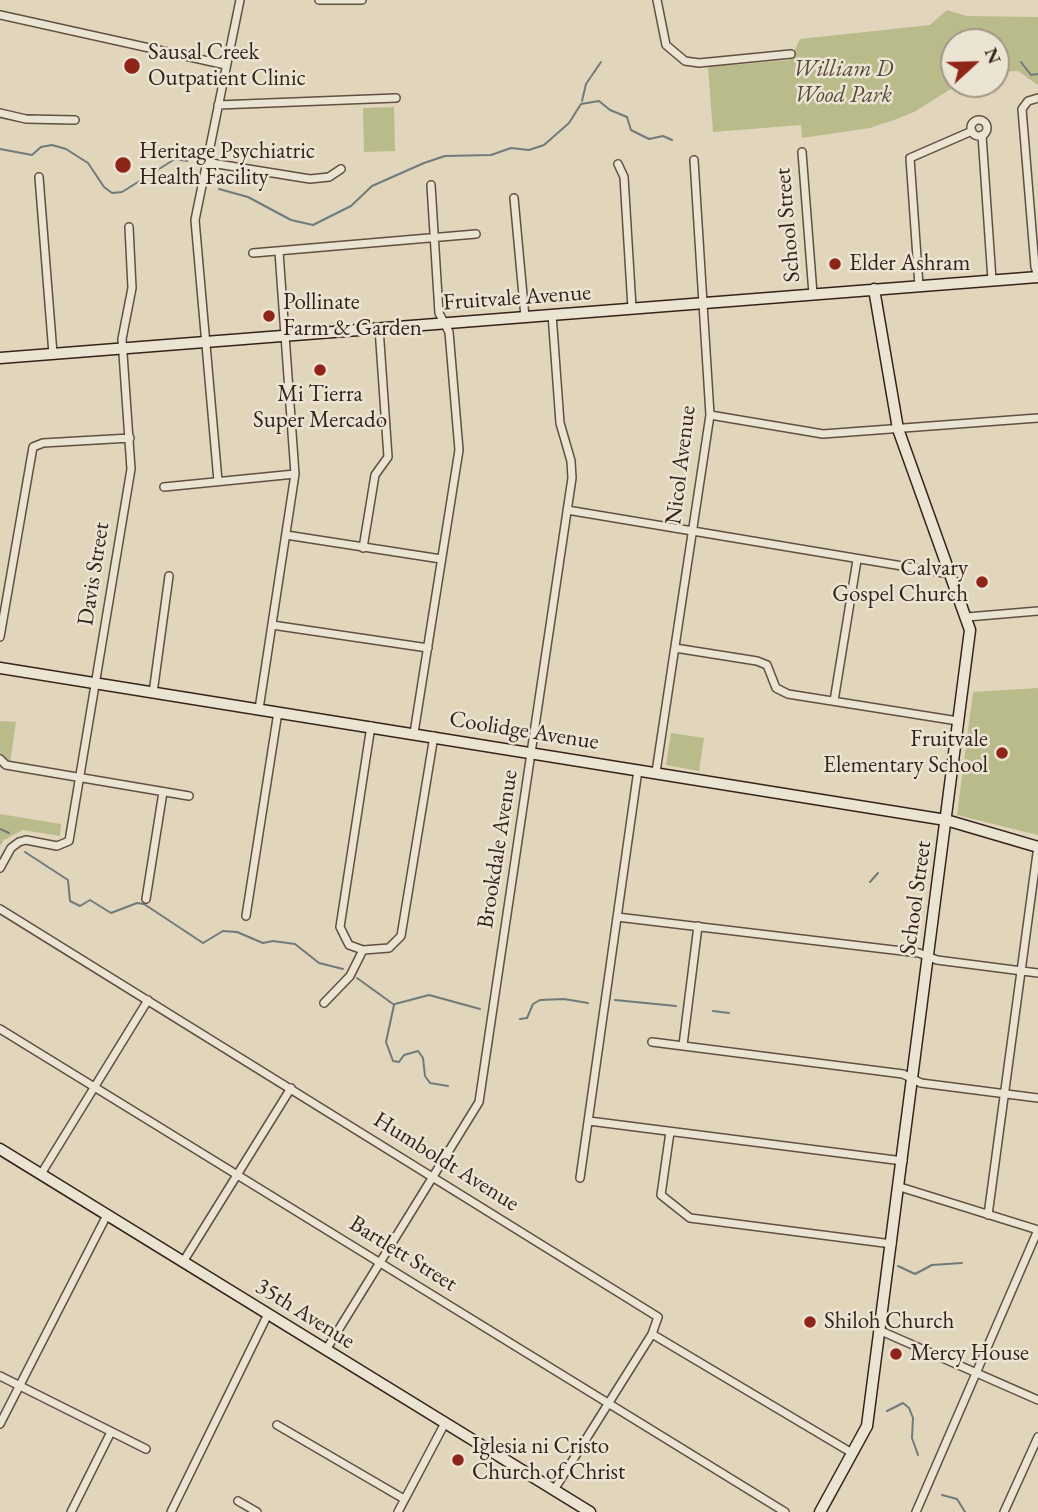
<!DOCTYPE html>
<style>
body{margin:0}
#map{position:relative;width:1038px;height:1512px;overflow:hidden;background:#e1d5bb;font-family:"EB Garamond",serif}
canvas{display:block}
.north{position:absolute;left:940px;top:28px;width:70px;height:70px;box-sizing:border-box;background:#ece4d3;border:2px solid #a39689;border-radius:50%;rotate:68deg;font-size:19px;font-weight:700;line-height:28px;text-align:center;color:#36221a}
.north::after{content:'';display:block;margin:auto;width:24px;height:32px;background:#8f2418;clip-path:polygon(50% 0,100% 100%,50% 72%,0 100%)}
</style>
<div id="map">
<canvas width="1038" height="1512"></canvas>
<div class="north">N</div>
</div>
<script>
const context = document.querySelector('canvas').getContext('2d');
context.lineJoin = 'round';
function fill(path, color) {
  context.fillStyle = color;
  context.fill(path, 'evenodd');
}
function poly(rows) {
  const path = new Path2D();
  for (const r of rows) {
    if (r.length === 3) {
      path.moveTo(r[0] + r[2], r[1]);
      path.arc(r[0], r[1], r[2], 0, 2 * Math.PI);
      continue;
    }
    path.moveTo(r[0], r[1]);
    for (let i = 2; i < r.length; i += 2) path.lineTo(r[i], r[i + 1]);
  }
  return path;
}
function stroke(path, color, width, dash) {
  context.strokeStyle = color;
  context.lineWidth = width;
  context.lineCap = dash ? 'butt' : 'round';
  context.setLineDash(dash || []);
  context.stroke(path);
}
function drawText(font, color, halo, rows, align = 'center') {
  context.font = font + ' "EB Garamond",serif';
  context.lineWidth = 5;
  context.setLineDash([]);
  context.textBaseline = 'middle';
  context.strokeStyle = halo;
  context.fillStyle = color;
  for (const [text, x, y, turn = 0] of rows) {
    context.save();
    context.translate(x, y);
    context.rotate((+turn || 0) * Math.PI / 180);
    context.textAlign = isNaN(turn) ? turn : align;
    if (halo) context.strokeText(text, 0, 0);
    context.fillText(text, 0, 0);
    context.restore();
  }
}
fill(poly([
 [947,10,967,16,1038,17,1038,85,1018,71,996,72,996,42,954,42,954,84,959,84,914,112,894,120,870,128,802,138,801,125,713,132,708,67,790,60,800,39,930,25],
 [394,107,395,151,364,152,363,108],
 [1038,688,1038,835,957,815,973,692],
 [0,721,16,722,9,770,0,768],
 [671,733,704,738,699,771,666,765],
 [0,814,61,824,60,836,23,830,4,840,0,846]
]), '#babb8b');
stroke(poly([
 [1021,62,1031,75,1038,74],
 [582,101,586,84,601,62],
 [0,149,32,155,41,147,52,145,66,149,88,163,104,187,112,193,122,192,175,159,187,161],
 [219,189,248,197,291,220,313,225,351,206,372,186,424,163,445,156,491,155,511,148,529,150,544,145,569,123,581,104,599,101,610,110,627,117,631,130,649,139,663,136,672,140],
 [0,829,9,833],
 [25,852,68,880,70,901,80,906,90,900,111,913,137,903,144,904,203,943,223,931,237,932,263,943,273,941,295,944,319,963,343,969],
 [870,882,878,873],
 [357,978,393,1004],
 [615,1000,676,1006],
 [395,1004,429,995,480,1009],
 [394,1005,386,1042,393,1061,399,1062,404,1055,418,1051,423,1058,425,1076,430,1083,448,1086],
 [713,1011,729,1013],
 [520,1019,527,1018,533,1004,540,1000,564,999,588,1003],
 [898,1266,915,1274,932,1265,962,1263],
 [887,1411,903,1403,909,1408,913,1418,912,1438,918,1455],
 [942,1495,957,1499,965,1512]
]), '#707b79', 2);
const street = poly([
 [319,0,362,0],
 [657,0,666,45,685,61,699,63,791,54],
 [0,15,226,65],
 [1038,98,1028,101,1022,109,1035,267,1038,276],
 [218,105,396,98],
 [0,113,26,119,75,120],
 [979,128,8],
 [982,135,992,280],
 [802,152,813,294],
 [205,162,310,179,329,177,341,169],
 [618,164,624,177,632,308],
 [39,177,53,354],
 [514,198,525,317],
 [253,253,476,234],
 [919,286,910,158,972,131],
 [710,415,823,434,1038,418],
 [218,481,195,220,240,0],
 [164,487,295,474],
 [567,510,950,574],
 [286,535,441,559],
 [363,548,375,475,388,457,379,328],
 [967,617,1038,611],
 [272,625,428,648],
 [0,637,33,447,43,443,130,438],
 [675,648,757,661,767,665,776,688,788,694,958,721],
 [153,693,169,576],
 [834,701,857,560],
 [259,709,295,474,279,252],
 [371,726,340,927,349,945,363,950,389,948,401,936,434,736],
 [414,733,459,450,449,332,439,313,431,185],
 [0,759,6,765,189,796],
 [656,772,710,415,694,160],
 [0,868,11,848,19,842,26,840,57,846,69,841,131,469,122,339,132,288,129,227],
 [146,899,163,792],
 [0,909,658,1317,652,1334,852,1453],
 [246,916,278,712],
 [617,917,919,953,937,960,1038,973],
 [324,1003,350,976,363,950],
 [0,1029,785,1512],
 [652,1042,903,1074,921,1083,1038,1098],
 [683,1045,698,926],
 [589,1121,903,1161],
 [670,1132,661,1195,690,1218,892,1244],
 [41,1174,148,1000],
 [580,1178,638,770],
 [900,1187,1038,1230],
 [988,1215,1038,846],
 [183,1262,291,1088],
 [881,1331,1038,1400],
 [326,1350,479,1102,572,478,571,461,560,423,552,314],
 [0,1376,146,1449],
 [0,1424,107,1215],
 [277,1425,404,1499],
 [554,1490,652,1334],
 [238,1501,257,1512],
 [71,1512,111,1432],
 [171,1512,268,1314],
 [398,1512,445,1423],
 [916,1512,1038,1230],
 [1004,1512,1038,1437]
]);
const secondary = poly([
 [0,358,1038,277],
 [0,668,946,820,1038,847],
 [0,1149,590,1512],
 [820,1512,867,1426,970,630,898,429,874,289]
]);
stroke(street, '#614f42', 10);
stroke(secondary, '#36221a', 13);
stroke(street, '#ece4d3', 7);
stroke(secondary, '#ece4d3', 10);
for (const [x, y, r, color] of [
 [132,66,9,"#8f2418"],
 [123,165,9,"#8f2418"],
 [835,264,7,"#8f2418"],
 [269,316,7,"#8f2418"],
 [320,370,7,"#8f2418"],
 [982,582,7,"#8f2418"],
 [1002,753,7,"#8f2418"],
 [810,1322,7,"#8f2418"],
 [896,1354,7,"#8f2418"],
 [458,1460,7,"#8f2418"]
]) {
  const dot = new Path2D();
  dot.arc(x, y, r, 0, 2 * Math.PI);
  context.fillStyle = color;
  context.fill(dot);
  stroke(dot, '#ece4d3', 2.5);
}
drawText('23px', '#36221a', '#ece4d3', [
 ["Sausal Creek",148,53],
 ["Outpatient Clinic",148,79],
 ["Heritage Psychiatric",139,152],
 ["Health Facility",139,178],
 ["Elder Ashram",849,264],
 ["Pollinate",283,303],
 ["Farm & Garden",283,329],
 ["Mi Tierra",320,395,"center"],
 ["Super Mercado",320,421,"center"],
 ["Calvary",968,569,"right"],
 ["Gospel Church",968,595,"right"],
 ["Fruitvale",988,740,"right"],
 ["Elementary School",988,766,"right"],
 ["Shiloh Church",824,1322],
 ["Mercy House",910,1354],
 ["Iglesia ni Cristo",472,1447],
 ["Church of Christ",472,1473]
], 'left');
drawText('italic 23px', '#574836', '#ece4d3', [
 ["William D",843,70],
 ["Wood Park",843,96]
]);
drawText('23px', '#36221a', '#ece4d3', [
 ["School Street",788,225,-95],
 ["Fruitvale Avenue",517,298,-4],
 ["Nicol Avenue",681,465,-83],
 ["Davis Street",94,574,-81],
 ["Coolidge Avenue",524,731,9],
 ["Brookdale Avenue",498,849,-81],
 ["School Street",916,898,-82],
 ["Humboldt Avenue",446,1162,32],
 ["Bartlett Street",403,1254,32],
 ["35th Avenue",305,1314,32]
]);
</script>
